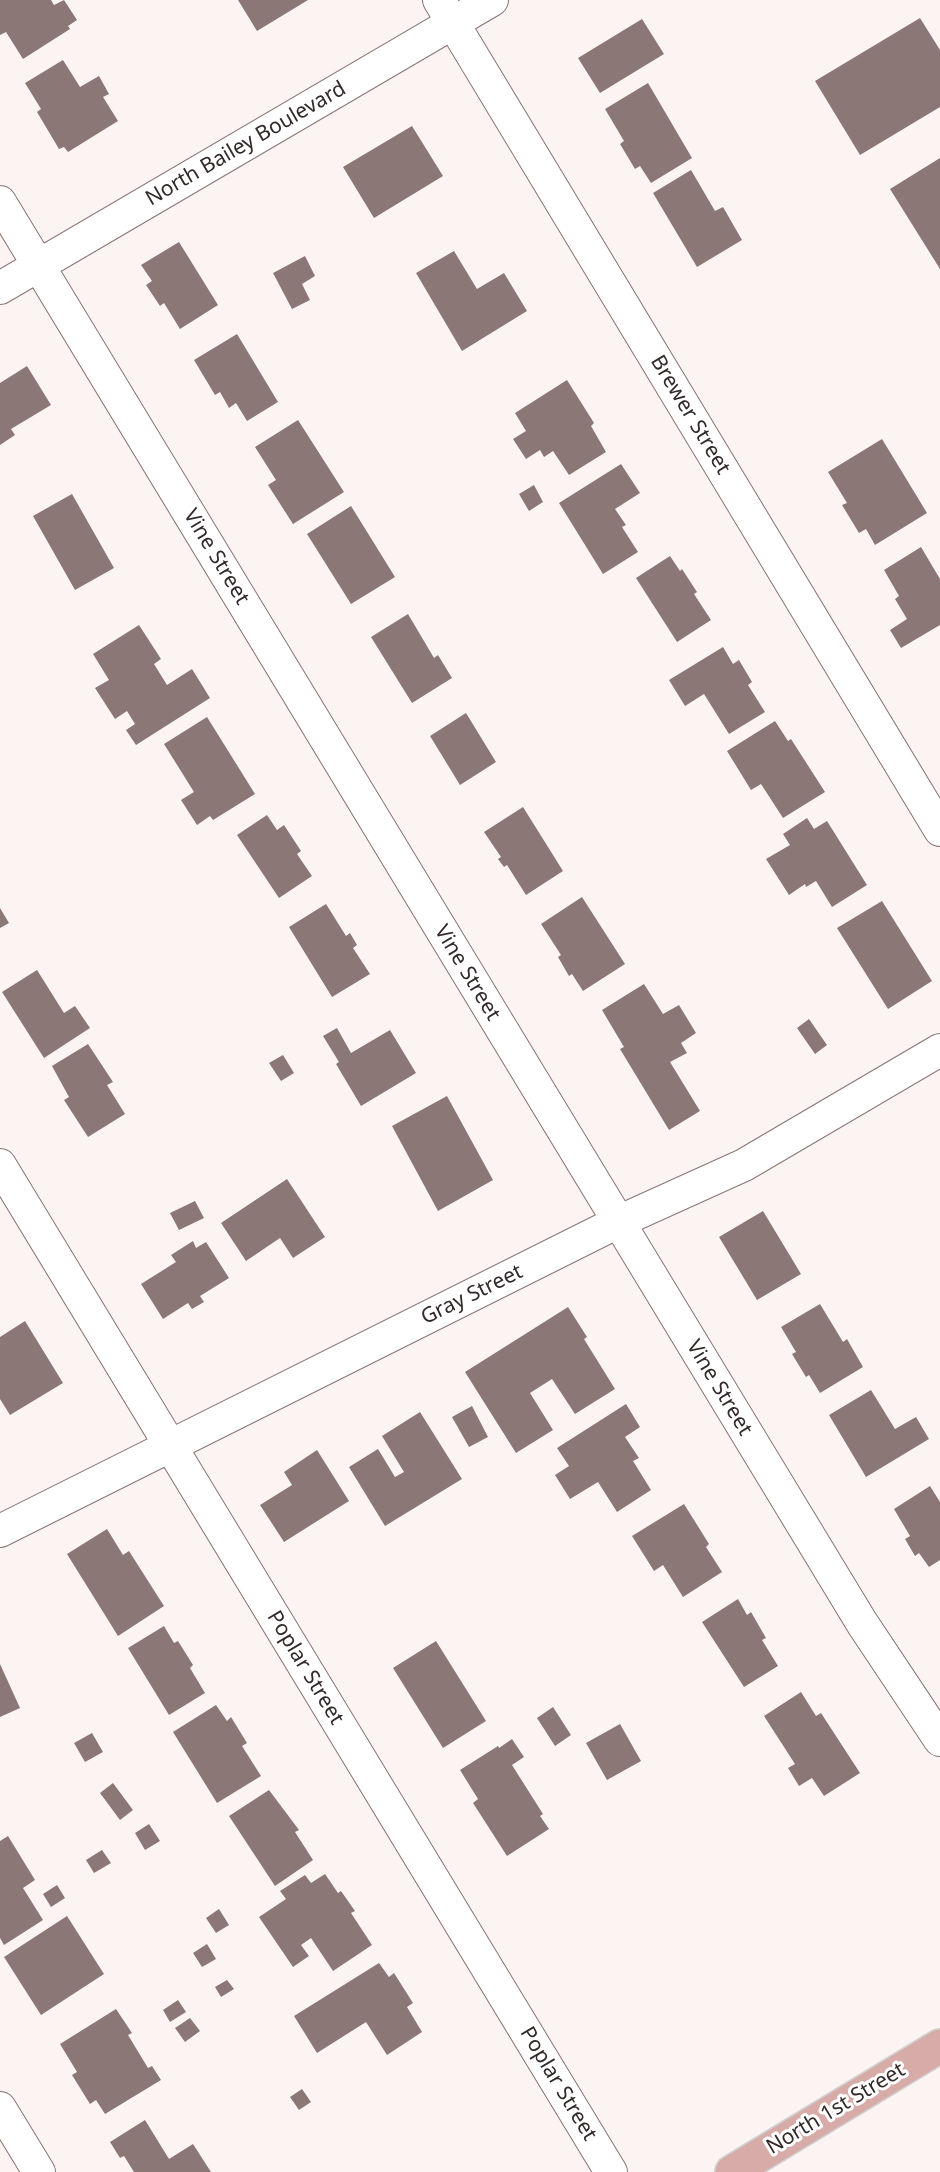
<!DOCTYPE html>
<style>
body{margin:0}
canvas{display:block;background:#fcf4f2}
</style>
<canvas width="940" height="2172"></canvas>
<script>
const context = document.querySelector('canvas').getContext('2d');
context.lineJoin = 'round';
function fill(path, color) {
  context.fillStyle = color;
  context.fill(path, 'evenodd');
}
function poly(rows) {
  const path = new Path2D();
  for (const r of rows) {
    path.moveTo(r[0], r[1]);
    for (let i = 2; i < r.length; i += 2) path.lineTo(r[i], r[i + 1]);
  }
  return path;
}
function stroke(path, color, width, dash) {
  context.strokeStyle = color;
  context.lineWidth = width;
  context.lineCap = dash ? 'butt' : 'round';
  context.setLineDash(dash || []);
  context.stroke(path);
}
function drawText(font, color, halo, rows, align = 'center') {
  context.font = font + ' "Noto Sans",sans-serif';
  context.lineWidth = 6;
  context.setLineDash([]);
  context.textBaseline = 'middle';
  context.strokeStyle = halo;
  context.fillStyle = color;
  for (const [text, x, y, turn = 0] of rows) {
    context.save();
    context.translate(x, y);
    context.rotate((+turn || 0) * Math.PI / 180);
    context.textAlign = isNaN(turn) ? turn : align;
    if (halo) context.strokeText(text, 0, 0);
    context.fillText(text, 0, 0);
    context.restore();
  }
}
fill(poly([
 [0,0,51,0,54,5,64,0,77,20,68,26,70,29,23,59,6,32,0,35],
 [238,0,308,0,257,31],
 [920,18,940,50,940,107,860,155,815,81],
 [642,19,664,54,600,93,578,58],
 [63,60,80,87,99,76,109,94,103,97,118,121,68,152,64,147,59,149,37,112,41,109,25,83],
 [648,83,692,158,651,183,640,166,635,169,620,144,624,141,605,109],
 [412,126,443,176,374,218,343,167],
 [940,158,940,269,890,189],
 [691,170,715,211,723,207,742,240,697,267,653,193],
 [179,242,218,305,180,329,164,303,160,306,146,285,152,281,141,265],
 [454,251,477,289,504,273,527,311,462,351,416,273],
 [305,256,315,276,302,284,310,300,292,309,273,273],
 [237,334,278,402,247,421,236,403,229,408,220,392,215,395,194,360],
 [27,366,51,405,11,429,15,435,0,445,0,383],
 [567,380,594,423,591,426,606,452,569,475,553,451,544,457,540,450,526,459,513,439,526,431,515,413],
 [298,420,344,492,293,524,268,485,276,480,255,447],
 [882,439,927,513,875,545,866,529,859,533,842,505,847,503,828,472],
 [621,464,640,493,615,509,626,525,622,527,638,552,603,574,559,503],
 [534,485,543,502,529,511,519,494],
 [72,494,114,568,75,590,33,516],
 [351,506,395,577,351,604,307,534],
 [921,547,940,579,940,625,901,648,890,630,907,619,895,599,899,596,884,570],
 [670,556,680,571,682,569,697,592,694,594,711,620,677,642,636,578],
 [408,614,434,658,438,655,452,678,412,703,371,637],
 [139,625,161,659,154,664,167,685,192,669,210,698,136,745,126,730,135,724,127,711,115,719,95,688,109,680,93,654],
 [723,647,733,664,739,660,752,682,748,685,765,712,729,734,704,694,685,706,669,680],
 [466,713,496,762,460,785,430,736],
 [207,717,255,794,213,820,210,816,197,825,181,800,194,792,164,744],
 [775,721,788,741,791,739,825,792,783,818,761,784,751,790,727,751],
 [523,807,563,871,526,895,507,865,504,867,498,859,501,857,484,832],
 [267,815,277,830,284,825,301,851,297,854,312,876,279,898,237,835],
 [807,818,814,829,827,821,867,885,832,907,816,881,806,887,805,884,789,895,766,859,790,845,783,834],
 [582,897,625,964,583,991,572,974,569,976,558,957,561,955,541,924],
 [882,901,932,981,888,1009,837,928],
 [326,904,346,936,350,933,357,945,353,948,370,974,332,997,289,927],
 [0,908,9,923,0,928],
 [37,970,64,1013,75,1006,90,1028,44,1058,2,992],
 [644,984,663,1014,679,1005,696,1033,681,1043,687,1053,670,1062,700,1111,669,1130,620,1049,624,1047,602,1010],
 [809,1019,827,1045,815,1054,797,1028],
 [337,1028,351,1053,390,1030,416,1073,361,1106,336,1064,339,1062,323,1036],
 [88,1044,113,1082,107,1085,125,1114,88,1137,64,1100,69,1097,52,1066],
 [283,1055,294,1073,281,1081,269,1063],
 [447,1096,493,1180,438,1211,392,1126],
 [287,1179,325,1237,293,1258,280,1238,246,1261,221,1223],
 [195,1201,204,1218,179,1230,170,1213],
 [763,1211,801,1274,757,1300,719,1237],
 [193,1241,196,1248,206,1242,229,1278,200,1296,204,1302,192,1309,188,1303,163,1319,141,1284,176,1262,171,1255],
 [820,1304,843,1342,847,1339,863,1367,820,1393,809,1375,806,1377,792,1354,796,1352,781,1327],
 [568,1307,587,1337,584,1339,615,1389,575,1414,552,1379,530,1393,553,1430,516,1453,465,1372],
 [25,1321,63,1383,10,1415,0,1399,0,1337],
 [871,1390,895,1429,916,1417,929,1439,866,1477,829,1415],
 [626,1404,640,1427,625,1437,639,1458,633,1461,651,1490,617,1512,598,1482,570,1499,555,1475,569,1466,557,1448],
 [472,1406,488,1437,469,1447,452,1417],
 [420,1412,462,1479,385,1526,349,1467,378,1449,395,1477,404,1472,382,1436],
 [317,1450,349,1501,284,1542,260,1505,292,1485,284,1472],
 [930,1486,940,1502,940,1560,929,1567,919,1553,915,1556,905,1539,910,1536,894,1509],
 [684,1504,709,1544,706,1547,722,1572,683,1597,663,1565,654,1571,632,1536],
 [107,1529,123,1555,129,1551,164,1606,118,1636,67,1554],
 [738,1599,747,1615,751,1612,766,1638,762,1640,778,1666,744,1687,702,1622],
 [164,1626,174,1643,178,1641,193,1665,190,1668,205,1693,169,1715,128,1648],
 [436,1641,486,1721,443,1748,393,1668],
 [0,1664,20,1708,0,1717],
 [801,1692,816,1716,821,1713,860,1773,824,1796,812,1778,799,1786,788,1768,795,1764,764,1716],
 [216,1705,227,1721,231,1717,247,1743,242,1746,261,1776,217,1803,173,1732],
 [553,1707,571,1735,555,1746,537,1718],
 [620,1724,641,1761,607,1780,586,1743],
 [92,1733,103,1752,85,1762,74,1743],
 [512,1739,524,1757,512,1765,543,1814,540,1816,549,1829,507,1856,473,1803,478,1799,460,1770,498,1746,499,1748],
 [113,1783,133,1810,120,1820,100,1793],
 [269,1790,299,1830,295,1832,313,1860,275,1886,229,1816],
 [149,1824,160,1841,145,1850,135,1833],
 [8,1836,35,1880,23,1888,43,1920,4,1945,0,1938,0,1841],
 [102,1850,111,1863,94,1873,86,1860],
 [325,1874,338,1893,341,1891,355,1911,351,1913,372,1945,333,1971,311,1938,301,1945,309,1956,293,1967,259,1917,286,1899,280,1891,305,1875,311,1883],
 [57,1885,65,1898,51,1907,43,1894],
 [219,1909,229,1925,216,1933,206,1918],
 [67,1916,104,1974,41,2015,4,1957],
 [207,1944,216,1959,202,1967,193,1953],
 [379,1963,389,1977,394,1973,413,2003,407,2007,422,2032,387,2055,366,2022,317,2053,294,2016],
 [227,1980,234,1989,221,1997,215,1987],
 [178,2000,186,2012,170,2022,163,2010],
 [116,2009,132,2033,128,2035,148,2068,152,2066,161,2080,105,2114,96,2100,90,2104,72,2075,77,2072,60,2044],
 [190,2018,200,2031,185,2042,175,2028],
 [302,2089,311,2102,299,2110,290,2097],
 [145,2120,169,2159,193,2144,211,2172,134,2172,124,2156,120,2158,110,2142]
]), '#8b7876');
const street = poly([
 [439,0,940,830],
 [0,202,862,1623,940,1740],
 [0,288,492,0],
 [0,1165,611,2172],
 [0,1531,618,1222,744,1165,940,1050],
 [0,2108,39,2172]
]);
const primary = poly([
 [732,2172,940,2046]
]);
stroke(street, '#887573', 34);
stroke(primary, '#d2d0d0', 36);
stroke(street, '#fff', 32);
stroke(primary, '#d7aca8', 33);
drawText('21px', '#322a29', '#fff', [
 ["North Bailey Boulevard",246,144,-30],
 ["Brewer Street",690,415,59],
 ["Vine Street",216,557,59],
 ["Vine Street",467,973,59],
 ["Gray Street",472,1295,-26],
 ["Vine Street",719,1388,59],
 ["Poplar Street",305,1668,59],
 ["Poplar Street",558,2084,59],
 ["North 1st Street",836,2109,-31]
]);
</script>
